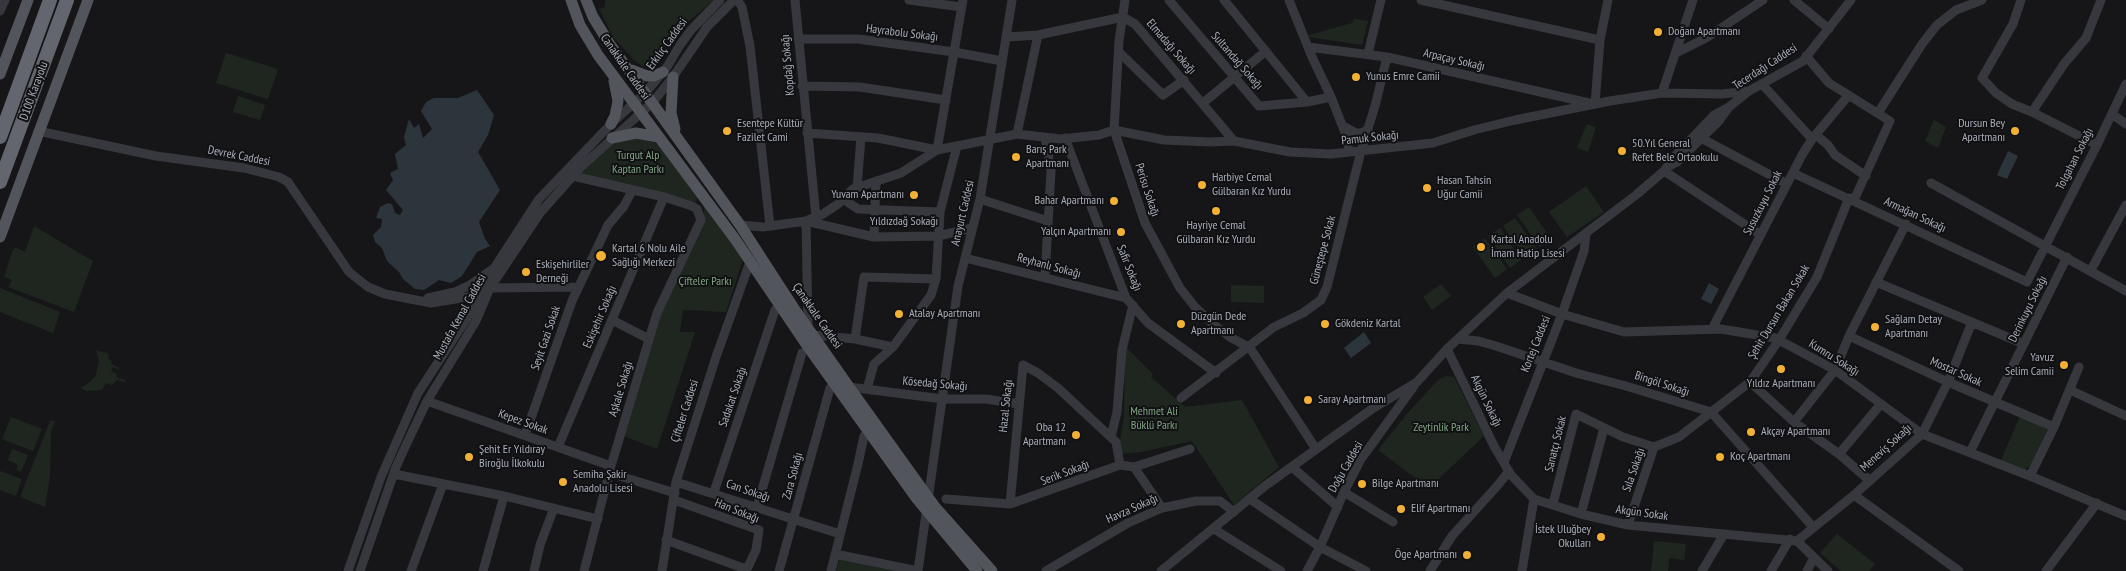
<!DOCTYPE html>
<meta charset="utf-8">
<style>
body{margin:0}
canvas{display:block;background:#161618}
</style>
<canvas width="2126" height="571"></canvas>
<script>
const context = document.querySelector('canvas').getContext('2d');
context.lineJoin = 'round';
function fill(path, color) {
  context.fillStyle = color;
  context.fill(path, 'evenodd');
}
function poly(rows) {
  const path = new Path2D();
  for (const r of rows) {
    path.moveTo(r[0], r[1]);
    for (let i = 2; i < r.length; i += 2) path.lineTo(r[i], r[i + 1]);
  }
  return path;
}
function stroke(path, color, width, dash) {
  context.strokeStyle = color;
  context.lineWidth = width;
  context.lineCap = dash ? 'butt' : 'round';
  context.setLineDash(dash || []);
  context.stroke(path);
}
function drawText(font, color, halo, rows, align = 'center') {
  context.font = font + ' "PT Sans Narrow",sans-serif';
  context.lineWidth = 4;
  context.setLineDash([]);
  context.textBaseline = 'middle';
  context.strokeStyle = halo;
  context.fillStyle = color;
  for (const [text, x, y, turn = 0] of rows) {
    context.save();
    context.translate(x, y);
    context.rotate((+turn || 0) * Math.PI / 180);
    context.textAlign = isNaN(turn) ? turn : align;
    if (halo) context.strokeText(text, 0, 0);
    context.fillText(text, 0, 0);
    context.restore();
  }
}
fill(poly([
 [605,0,714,0,686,23,659,59,649,68,642,66,633,59,614,38,599,9,605,7],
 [1354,19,1368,21,1362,45,1309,37,1309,35,1352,23],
 [226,53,278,69,268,99,216,83],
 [238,96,265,105,260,120,233,112],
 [1934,120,1946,127,1938,148,1925,141],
 [1587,124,1596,127,1588,152,1577,148],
 [632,137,659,144,698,196,696,202,580,173,606,144],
 [1586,186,1604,212,1567,237,1549,212],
 [705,203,744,256,726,312,683,310,680,332,695,332,657,449,624,436,659,313,703,215],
 [1529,207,1551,239,1540,247,1517,215],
 [1515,218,1537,249,1525,257,1503,226],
 [34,226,93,261,74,312,8,287,12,280,4,277,12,252,15,247,25,252],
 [1500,228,1521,260,1510,268,1488,236],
 [1485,238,1507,269,1495,278,1473,247],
 [1441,284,1451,296,1432,310,1423,297],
 [1231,285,1264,286,1264,303,1231,302],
 [0,288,60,312,53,333,0,312],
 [1125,346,1153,374,1151,377,1185,407,1242,400,1279,467,1234,505,1192,441,1141,452,1122,454,1120,441,1124,416],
 [96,350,109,354,108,359,112,361,111,364,119,368,119,370,113,367,111,371,117,374,116,377,126,380,125,382,117,380,112,385,106,383,102,390,86,391,81,388,91,381,96,375,99,361],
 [1446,376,1454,377,1484,436,1429,488,1378,450,1406,415,1439,379],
 [2020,416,2046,428,2047,430,2030,466,2025,469,2001,460],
 [11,417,42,429,33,451,2,439],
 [50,421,55,421,51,431,50,476,45,507,20,497],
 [12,449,28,455,21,472,16,470,18,465,8,460],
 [0,471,22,479,16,496,0,490],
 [1837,534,1875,564,1869,571,1841,571,1820,553],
 [1654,541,1686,544,1684,560,1669,558,1668,571,1651,571],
 [840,558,899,571,836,571]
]), '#1e261f');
fill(poly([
 [477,90,494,115,488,135,478,152,500,190,479,222,485,239,490,246,477,252,462,276,451,283,439,280,424,290,415,289,403,279,399,272,387,261,382,248,375,242,373,235,381,227,382,219,376,218,380,207,388,203,392,204,395,213,400,215,403,210,386,190,393,180,390,173,398,169,395,154,406,145,404,137,409,119,414,128,419,124,423,138,432,129,421,111,426,102,434,98,458,98],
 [2008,151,2018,156,2007,179,1997,175],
 [1709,283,1719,289,1711,304,1701,299],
 [1364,332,1371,343,1351,358,1344,348]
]), '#2c353c');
stroke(poly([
 [737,0,742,7,750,46,770,226],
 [795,0,816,217],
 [909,0,962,7],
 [1125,0,1119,41,1114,130,1145,223,1180,288,1195,307,1213,324,1230,337,1250,348,1316,449],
 [1169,0,1259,106,1307,102,1331,97],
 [1224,0,1307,102],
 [1289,0,1312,57,1331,97,1346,135,1349,152],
 [1421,0,1600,40],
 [1794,0,1829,29],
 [2021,0,2013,24,1982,78,1996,93,2012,104,2032,112,2097,145],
 [0,11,5,0],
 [1007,37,1038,35,1123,17,1135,24,1234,141],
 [798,39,858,39,954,52,1002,61],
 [1308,47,1387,57,1589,103],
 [1119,52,1163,95,1184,80],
 [1676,53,1706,38,1763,0],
 [1368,54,1381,0],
 [1806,56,1829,83,1890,121,1854,200],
 [1762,84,1812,139],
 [802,86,860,87,946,100],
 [1662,93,1693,0],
 [1203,103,1266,51],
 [1595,104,1600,40,1608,0],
 [2032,112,2064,64,2086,38,2101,0],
 [1878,113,1922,44,1937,25,1956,10,1982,0],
 [2112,114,2126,124],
 [1343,126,1356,133,1361,133,1368,130],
 [38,131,156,156,244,168,279,177,288,182,349,272,368,287,385,294,431,303,480,295,490,288,578,287],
 [807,133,878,138,937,150,963,0],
 [1017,134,1038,35],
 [1816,135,1828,145,1835,155,1866,176],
 [1045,137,1051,171,1045,277],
 [1065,138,1126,298,1148,323,1216,373],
 [1701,138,1787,184],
 [1669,166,1677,162,1719,121,1729,107,1749,91,1803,61,1851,0],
 [1664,171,1761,235],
 [1793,173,2027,282,2097,145,2126,84],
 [573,176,664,197,692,206,697,209,701,220,657,313,611,466,584,571],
 [1931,183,2126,291],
 [857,188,861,137],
 [843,199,858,209,940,212],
 [980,199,1048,221],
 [740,225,763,227,806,221,823,214,838,204,853,189,901,173,937,150,1017,134,1061,139,1099,135,1114,130,1164,140,1210,142,1234,141,1290,152,1331,154,1433,143,1474,130,1515,120,1610,101,1662,93,1722,94,1749,91],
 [874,237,876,181],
 [965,258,1126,298],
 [2091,270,2126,205],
 [1876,282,2024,344],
 [1507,293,1562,314,1624,332,1721,329,1775,338,1835,370,1922,434,2030,476,2126,516],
 [428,298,455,292,470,285,493,269],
 [612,320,649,339],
 [808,328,806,221,874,237,938,236,972,228],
 [1712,329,1802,155,1812,139,1848,96],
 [813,335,855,339,893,347],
 [1849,336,1948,382,2054,427],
 [855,339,864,277,936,279],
 [1458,339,1478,341,1496,346,1576,373,1626,386,1711,412,1813,527],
 [1447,349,1494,446,1511,475,1534,499,1581,514,1628,525,1797,541],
 [1750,382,1794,422,1839,454,1869,480],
 [849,387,943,399,986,399,1019,404],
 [867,389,874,364,893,347,931,295,936,279,940,212,957,146],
 [2070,390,2126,416],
 [1181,398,1274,327,1303,313,1321,300,1327,287,1361,151,1375,106,1387,57],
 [427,401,611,466],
 [1794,422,1835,370,1849,336,1906,224],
 [525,435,572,301,608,225,624,206,632,191],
 [1111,437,1117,412,1122,350,1133,305],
 [558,447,664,197],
 [1970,452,2067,257],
 [1839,454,1880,405],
 [1504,462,1562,314,1584,251,1586,234],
 [1134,467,1162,508],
 [1292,467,1338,507],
 [610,473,675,493],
 [394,474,504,496,598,519],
 [2030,476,2054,427,2079,367],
 [676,482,840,534],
 [714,492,775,310],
 [1344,492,1393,522],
 [1854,495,1959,571],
 [946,499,1010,504,1120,465,1134,467,1190,449],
 [1250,499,1320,547,1366,571],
 [1010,504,1023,365,1038,373,1058,388,1116,442,1120,465],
 [1553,504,1576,414,1623,437,1654,447],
 [757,507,802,353],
 [1581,514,1604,428],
 [1628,525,1654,447,1679,437,1750,382,1779,340,1817,277,1849,198],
 [1214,529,1281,571],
 [666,540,743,568,748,567,756,550,759,530,674,500],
 [1797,541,1854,495,1922,434,1948,382,1972,322],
 [1797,541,1828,571],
 [835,554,918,571],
 [348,571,381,477,418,393,467,318,495,267,539,199,611,124,646,92,667,67,680,45,691,30,720,0],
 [360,571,396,467,407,443,427,401,476,321,490,288,540,213,581,167,653,102,673,77,707,27,734,0],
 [411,571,443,484],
 [483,571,504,496],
 [534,571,540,545,554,508],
 [662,571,676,482,716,357,750,262],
 [779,571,830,388],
 [831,571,858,464,864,436],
 [918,571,958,286,980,199,1012,0],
 [1046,571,1128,523,1162,508,1196,501,1220,501,1234,512],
 [1161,571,1265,486,1372,409,1417,382,1447,349,1507,293,1636,195,1664,171,1673,158,1714,115,1729,107],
 [1307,571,1320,547,1344,492,1361,459,1414,386],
 [1430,571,1452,536,1498,485,1509,471],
 [1522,571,1534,499],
 [1702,571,1724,534],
 [1771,571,1790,539],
 [1807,571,1814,558],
 [2046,571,2097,503]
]), '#37383d', 9);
stroke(poly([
 [571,0,580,25,598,55,735,239,806,344,917,499,977,571],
 [586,0,593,17,609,43,740,225,795,310,849,387,935,507,992,571],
 [631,70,647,76,654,76,663,72],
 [0,74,28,0],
 [673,77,671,113,675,129],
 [611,124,615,116,618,101,614,81],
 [612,138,636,133,658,137],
 [0,237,88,0]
]), '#53555c', 11);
stroke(poly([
 [0,137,50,0],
 [0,182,67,0]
]), '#63666e', 14);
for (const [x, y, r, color] of [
 [1658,32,5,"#f2b134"],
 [1356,77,5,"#f2b134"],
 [727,131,5,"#f2b134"],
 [2015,131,5,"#f2b134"],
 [1622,151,5,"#f2b134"],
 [1016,157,5,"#f2b134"],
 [1202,185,5,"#f2b134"],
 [1427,188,5,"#f2b134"],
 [914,195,5,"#f2b134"],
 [1114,201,5,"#f2b134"],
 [1216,211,5,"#f2b134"],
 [1121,232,5,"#f2b134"],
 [1481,247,5,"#f2b134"],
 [601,256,6,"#f2b134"],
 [526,272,5,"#f2b134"],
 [899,314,5,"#f2b134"],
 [1181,324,5,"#f2b134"],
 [1325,324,5,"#f2b134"],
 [1875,327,5,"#f2b134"],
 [2064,365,5,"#f2b134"],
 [1781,369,5,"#f2b134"],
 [1308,400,5,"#f2b134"],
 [1751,432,5,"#f2b134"],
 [1076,435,5,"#f2b134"],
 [469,457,5,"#f2b134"],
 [1720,457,5,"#f2b134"],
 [563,482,5,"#f2b134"],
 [1362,484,5,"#f2b134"],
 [1401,509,5,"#f2b134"],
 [1601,537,5,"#f2b134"],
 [1467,555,5,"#f2b134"]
]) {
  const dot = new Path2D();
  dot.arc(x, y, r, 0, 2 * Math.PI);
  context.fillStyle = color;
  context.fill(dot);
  stroke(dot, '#111113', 2);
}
drawText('12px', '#a8adb8', '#111113', [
 ["Doğan Apartmanı",1668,32],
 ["Yunus Emre Camii",1366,77],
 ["Esentepe Kültür",737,124],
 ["Fazilet Cami",737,138],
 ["Dursun Bey",2005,124,"right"],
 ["Apartmanı",2005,138,"right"],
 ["50.Yıl General",1632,144],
 ["Refet Bele Ortaokulu",1632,158],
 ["Barış Park",1026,150],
 ["Apartmanı",1026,164],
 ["Harbiye Cemal",1212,178],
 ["Gülbaran Kız Yurdu",1212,192],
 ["Hasan Tahsin",1437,181],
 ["Uğur Camii",1437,195],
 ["Yuvam Apartmanı",904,195,"right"],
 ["Bahar Apartmanı",1104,201,"right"],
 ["Hayriye Cemal",1216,226,"center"],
 ["Gülbaran Kız Yurdu",1216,240,"center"],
 ["Yalçın Apartmanı",1111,232,"right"],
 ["Kartal Anadolu",1491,240],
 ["İmam Hatip Lisesi",1491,254],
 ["Kartal 6 Nolu Aile",612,249],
 ["Sağlığı Merkezi",612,263],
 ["Eskişehirliler",536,265],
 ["Derneği",536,279],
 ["Atalay Apartmanı",909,314],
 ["Düzgün Dede",1191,317],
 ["Apartmanı",1191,331],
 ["Sağlam Detay",1885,320],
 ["Apartmanı",1885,334],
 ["Gökdeniz Kartal",1335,324],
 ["Yavuz",2054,358,"right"],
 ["Selim Camii",2054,372,"right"],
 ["Yıldız Apartmanı",1781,384,"center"],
 ["Saray Apartmanı",1318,400],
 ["Oba 12",1066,428,"right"],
 ["Apartmanı",1066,442,"right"],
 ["Akçay Apartmanı",1761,432],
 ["Şehit Er Yıldıray",479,450],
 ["Biroğlu İlkokulu",479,464],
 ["Koç Apartmanı",1730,457],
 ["Semiha Şakir",573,475],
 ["Anadolu Lisesi",573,489],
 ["Bilge Apartmanı",1372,484],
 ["Elif Apartmanı",1411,509],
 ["İstek Uluğbey",1591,530,"right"],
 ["Okulları",1591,544,"right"],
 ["Öge Apartmanı",1457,555,"right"]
], 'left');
drawText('12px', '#a8adb8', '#111113', [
 ["Hayrabolu Sokağı",902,33,7],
 ["Erkılıç Caddesi",667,44,-54],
 ["Elmadağı Sokağı",1171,47,49],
 ["Arpaçay Sokağı",1454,60,13],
 ["Sultandağ Sokağı",1237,61,49],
 ["Kopdağ Sokağı",788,65,-95],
 ["Canakkale Caddesi",625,67,55],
 ["Tecerdağı Caddesi",1765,67,-33],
 ["D100 Karayolu",34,91,-70],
 ["Pamuk Sokağı",1370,138,-6],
 ["Devrek Caddesi",239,156,11],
 ["Tolgahan Sokağı",2075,159,-63],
 ["Perisu Sokağı",1147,190,72],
 ["Susuzkuyu Sokak",1763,203,-63],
 ["Anayurt Caddesi",963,213,-77],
 ["Armağan Sokağı",1915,215,25],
 ["Yıldızdağ Sokağı",904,222],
 ["Güneştepe Sokak",1323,250,-75],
 ["Reyhanlı Sokağı",1049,266,15],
 ["Safir Sokağı",1129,268,68],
 ["Derinkuyu Sokağı",2028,309,-64],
 ["Şehit Dursun Bakan Sokak",1779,312,-59],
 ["Çanakkale Caddesi",817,316,55],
 ["Mustafa Kemal Caddesi",460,317,-61],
 ["Eskişehir Sokağı",600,317,-67],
 ["Seyit Gazi Sokak",546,338,-71],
 ["Kortej Caddesi",1536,344,-68],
 ["Kumru Sokağı",1834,358,32],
 ["Mostar Sokak",1956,372,24],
 ["Kösedağ Sokağı",935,384,5],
 ["Bingöl Sokağı",1662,384,18],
 ["Aşkale Sokağı",621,389,-73],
 ["Sadakat Sokağı",733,397,-71],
 ["Akgün Sokağı",1486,401,64],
 ["Hazal Sokağı",1006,406,-84],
 ["Çifteler Caddesi",685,411,-72],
 ["Kepez Sokak",523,422,20],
 ["Sanatçı Sokak",1556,444,-76],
 ["Meneviş Sokağı",1886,448,-42],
 ["Doğu Caddesi",1346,467,-60],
 ["Sıla Sokağı",1634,470,-71],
 ["Serik Sokağı",1065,473,-21],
 ["Zara Sokağı",793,476,-75],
 ["Can Sokağı",748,491,19],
 ["Havza Sokağı",1132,509,-24],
 ["Han Sokağı",737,511,22],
 ["Akgün Sokak",1642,513,8]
]);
drawText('12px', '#7fa381', '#111113', [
 ["Turgut Alp",638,156],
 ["Kaptan Parkı",638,170],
 ["Çifteler Parkı",705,282],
 ["Mehmet Ali",1154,412],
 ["Büklü Parkı",1154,426],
 ["Zeytinlik Park",1441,428]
]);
</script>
